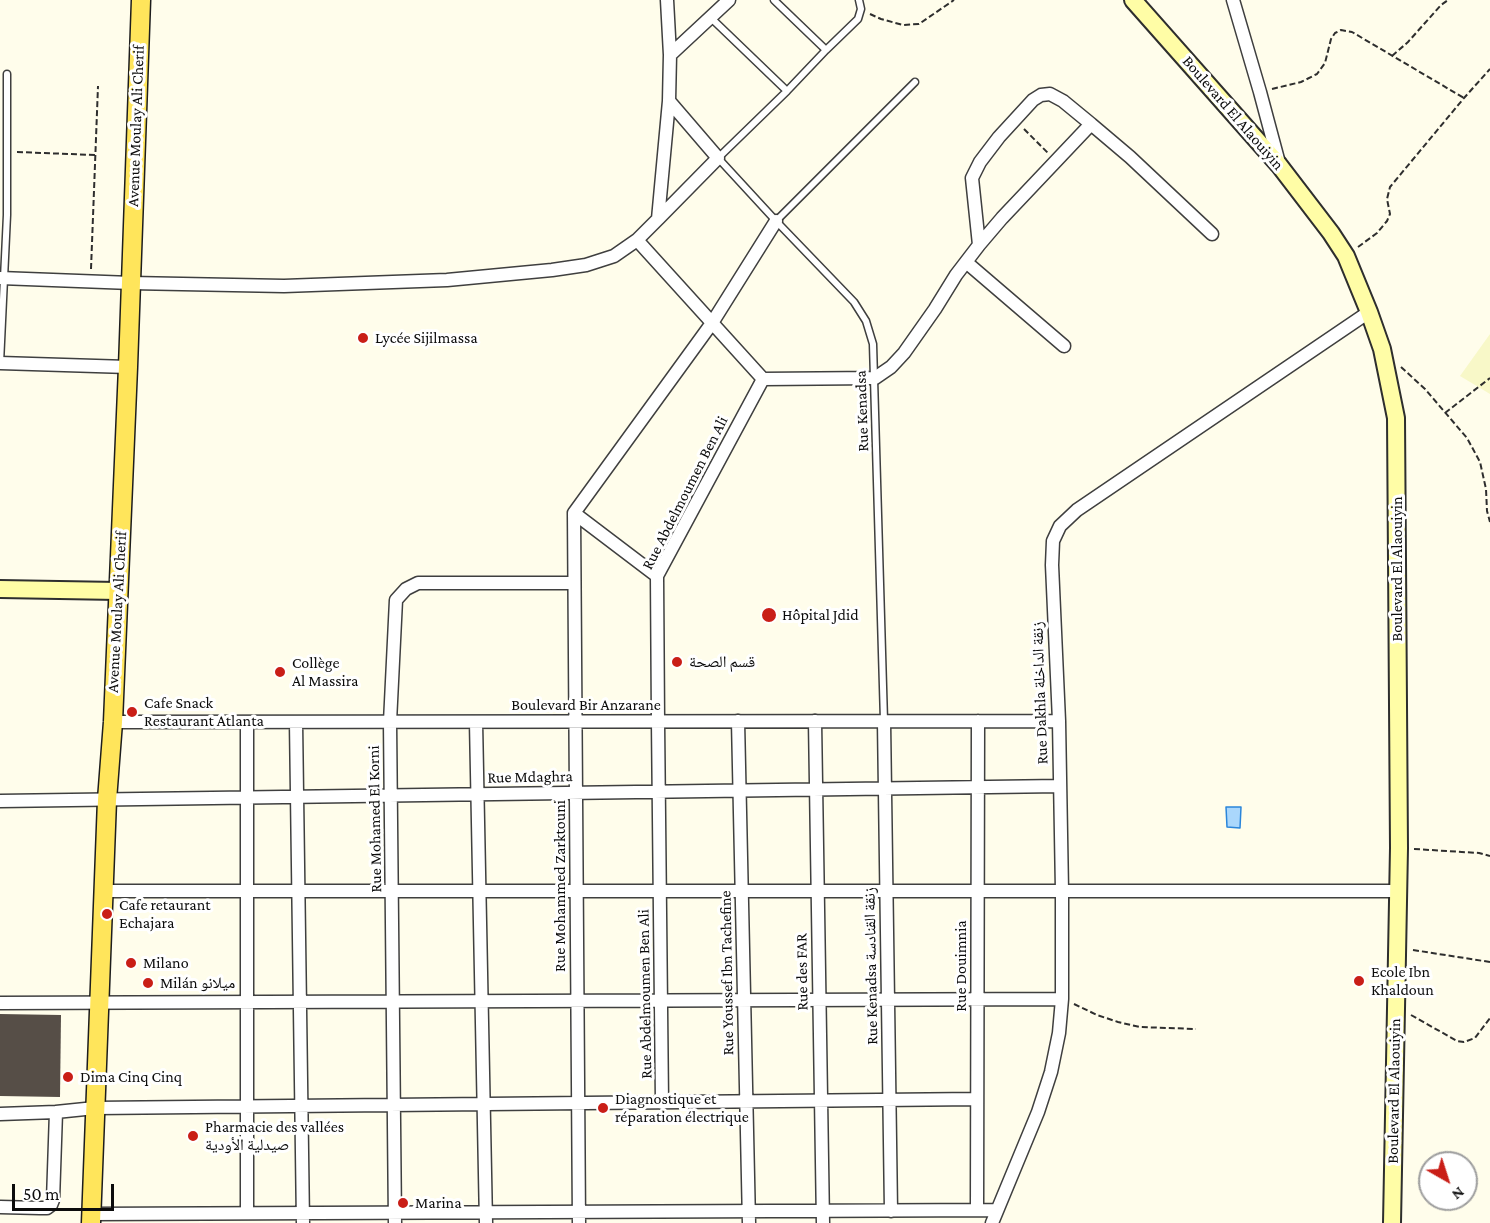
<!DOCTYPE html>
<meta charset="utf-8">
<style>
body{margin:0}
#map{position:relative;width:1490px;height:1223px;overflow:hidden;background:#fffdeb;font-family:"Crimson Pro",serif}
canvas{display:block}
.north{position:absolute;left:1418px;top:1151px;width:60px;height:60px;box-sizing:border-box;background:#fff;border:2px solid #9e9e9e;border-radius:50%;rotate:141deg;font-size:16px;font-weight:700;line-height:24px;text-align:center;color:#0c0c0c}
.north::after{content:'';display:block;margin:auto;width:21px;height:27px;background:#c91e17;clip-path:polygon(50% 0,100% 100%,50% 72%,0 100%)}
.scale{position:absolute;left:12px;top:1184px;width:102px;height:27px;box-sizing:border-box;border:3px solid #0c0c0c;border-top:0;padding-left:8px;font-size:18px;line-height:21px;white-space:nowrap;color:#0c0c0c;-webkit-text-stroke:4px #fff;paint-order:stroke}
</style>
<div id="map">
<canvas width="1490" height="1223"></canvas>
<div class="north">N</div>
<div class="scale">50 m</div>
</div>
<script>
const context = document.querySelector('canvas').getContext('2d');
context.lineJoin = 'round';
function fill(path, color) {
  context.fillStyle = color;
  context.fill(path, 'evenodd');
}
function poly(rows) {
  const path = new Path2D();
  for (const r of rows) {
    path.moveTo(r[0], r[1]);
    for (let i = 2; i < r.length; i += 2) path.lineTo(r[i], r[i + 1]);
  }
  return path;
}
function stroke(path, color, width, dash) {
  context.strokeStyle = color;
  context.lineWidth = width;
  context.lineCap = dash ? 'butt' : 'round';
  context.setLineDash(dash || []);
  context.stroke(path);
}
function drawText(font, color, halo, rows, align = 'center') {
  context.font = font + ' "Crimson Pro","Noto Naskh Arabic",serif';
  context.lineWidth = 6;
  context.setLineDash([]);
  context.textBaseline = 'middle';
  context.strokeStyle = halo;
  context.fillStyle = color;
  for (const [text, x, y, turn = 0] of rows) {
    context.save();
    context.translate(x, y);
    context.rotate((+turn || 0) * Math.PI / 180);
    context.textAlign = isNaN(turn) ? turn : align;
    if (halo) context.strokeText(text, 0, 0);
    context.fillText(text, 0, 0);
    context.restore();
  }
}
fill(poly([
 [1490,334,1490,394,1460,376]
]), '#f8f8c8');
const water = poly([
 [1226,807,1241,807,1240,828,1227,827,1226,807]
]);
fill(water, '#aad7fc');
stroke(water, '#2a85da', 1.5);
fill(poly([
 [0,1014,61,1015,60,1097,0,1096]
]), '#564e47');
const lane = poly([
 [774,0,826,50],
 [859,0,861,9,858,19,826,50,787,91,718,158,776,221,854,302,866,321,873,344,884,721],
 [710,17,787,91],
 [776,221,915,82],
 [0,363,7,215,7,74]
]);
const street = poly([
 [1233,0,1260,92,1279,163],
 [670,55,729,0],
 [658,219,718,158,669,101,670,55,667,0],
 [637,240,763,379,657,576,658,722,662,1103],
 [979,245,972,178,980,162,999,137,1033,100,1041,95,1050,94,1063,101,1091,124],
 [966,262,1064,346],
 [0,278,131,283,284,286,447,280,552,270,586,265,614,256,637,240,658,219,669,101],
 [0,363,128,367],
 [763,379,875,378,891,367,904,353,935,309,956,275,979,245,1002,218,1091,124,1130,157,1212,234],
 [574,513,579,1223],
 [574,513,712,323,776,221],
 [574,513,657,576],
 [738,721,749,1223],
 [815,721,823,1223],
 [113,722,1059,721],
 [247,722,247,1213],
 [296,722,303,1223],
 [476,722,486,1223],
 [884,722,891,1211],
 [0,801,1060,786],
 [105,891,1398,891],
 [0,1003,1062,999],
 [56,1112,95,1108,977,1099],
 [0,1114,56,1112,53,1200,51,1205,47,1208,40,1208,0,1207],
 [977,1210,978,721],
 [92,1214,997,1210],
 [395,1223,390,722,396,600,406,589,418,583,574,583],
 [992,1223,1038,1112,1051,1072,1059,1033,1062,999,1062,891,1059,721,1052,565,1053,541,1060,526,1077,510,1369,312]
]);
const secondary = poly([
 [1133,0,1279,165,1331,233,1346,256,1369,312,1382,349,1396,418,1399,848,1392,1223],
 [0,589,118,591]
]);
const primary = poly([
 [91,1223,107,800,113,722,128,367,141,0]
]);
stroke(lane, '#3f3f3f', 9);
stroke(street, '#3f3f3f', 15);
stroke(secondary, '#2e2e2e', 20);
stroke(primary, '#1d1d1d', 21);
stroke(poly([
 [870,14,881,19,903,25,919,24,954,0],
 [1392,56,1408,42,1441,5,1448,0],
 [1272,89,1301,82,1317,74,1325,63,1331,39,1335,33,1341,30,1352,32,1464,98],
 [1024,129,1048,153],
 [17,152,95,155],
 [1358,247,1377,233,1387,221,1390,214,1387,199,1390,187,1464,98,1490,69],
 [91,269,98,86],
 [1401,367,1425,389,1467,438,1480,462,1486,489,1487,511,1490,522],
 [1445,413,1490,378],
 [1414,849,1479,853,1490,856],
 [1413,950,1490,962],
 [1074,1004,1097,1015,1118,1022,1140,1027,1196,1029],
 [1411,1015,1457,1041,1464,1042,1475,1038,1490,1018]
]), '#2e2e2e', 2, [6, 3]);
stroke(lane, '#fff', 6);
stroke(street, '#fff', 12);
stroke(secondary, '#fffda6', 16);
stroke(primary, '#ffe55b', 18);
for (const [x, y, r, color] of [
 [363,338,6,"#c91e17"],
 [769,615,8,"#c91e17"],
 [677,662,6,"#c91e17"],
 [280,672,6,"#c91e17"],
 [132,712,6,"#c91e17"],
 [107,914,6,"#c91e17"],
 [131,963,6,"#c91e17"],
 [1359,981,6,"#c91e17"],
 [148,983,6,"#c91e17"],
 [68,1077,6,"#c91e17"],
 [603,1108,6,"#c91e17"],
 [193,1136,6,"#c91e17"],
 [403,1203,6,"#c91e17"]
]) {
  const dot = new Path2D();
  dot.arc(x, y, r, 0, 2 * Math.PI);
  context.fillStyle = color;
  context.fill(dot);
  stroke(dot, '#fff', 2);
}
drawText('16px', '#0c0c0c', '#fff', [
 ["Boulevard El Alaouiyin",1233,113,49],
 ["Avenue Moulay Ali Cherif",136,126,-88],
 ["Rue Kenadsa",862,411,-92],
 ["Rue Abdelmoumen Ben Ali",685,493,-63],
 ["Boulevard El Alaouiyin",1397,569,-90],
 ["Avenue Moulay Ali Cherif",117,612,-87],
 ["Rue Dakhla زنقة الداخلة",1040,693,-92],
 ["Boulevard Bir Anzarane",586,705],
 ["Rue Mdaghra",530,777,-1],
 ["Rue Mohamed El Korni",375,819,-91],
 ["Rue Mohammed Zarktouni",560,886,-90],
 ["Rue Kenadsa زنقة القنادسة",871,966,-91],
 ["Rue Douimnia",961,966,-90],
 ["Rue des FAR",802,972,-91],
 ["Rue Youssef Ibn Tachefine",727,973,-91],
 ["Rue Abdelmoumen Ben Ali",645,994,-91],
 ["Boulevard El Alaouiyin",1394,1091,-89]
]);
drawText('16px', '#0c0c0c', '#fff', [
 ["Lycée Sijilmassa",375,338],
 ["Hôpital Jdid",782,615],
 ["قسم الصحة",689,662],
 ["Collège",292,663],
 ["Al Massira",292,681],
 ["Cafe Snack",144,703],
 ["Restaurant Atlanta",144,721],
 ["Cafe retaurant",119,905],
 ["Echajara",119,923],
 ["Milano",143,963],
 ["Ecole Ibn",1371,972],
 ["Khaldoun",1371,990],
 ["Milán ميلانو",160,983],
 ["Dima Cinq Cinq",80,1077],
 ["Diagnostique et",615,1099],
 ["réparation électrique",615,1117],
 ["Pharmacie des vallées",205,1127],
 ["صيدلية الأودية",205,1145],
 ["Marina",415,1203]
], 'left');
</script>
